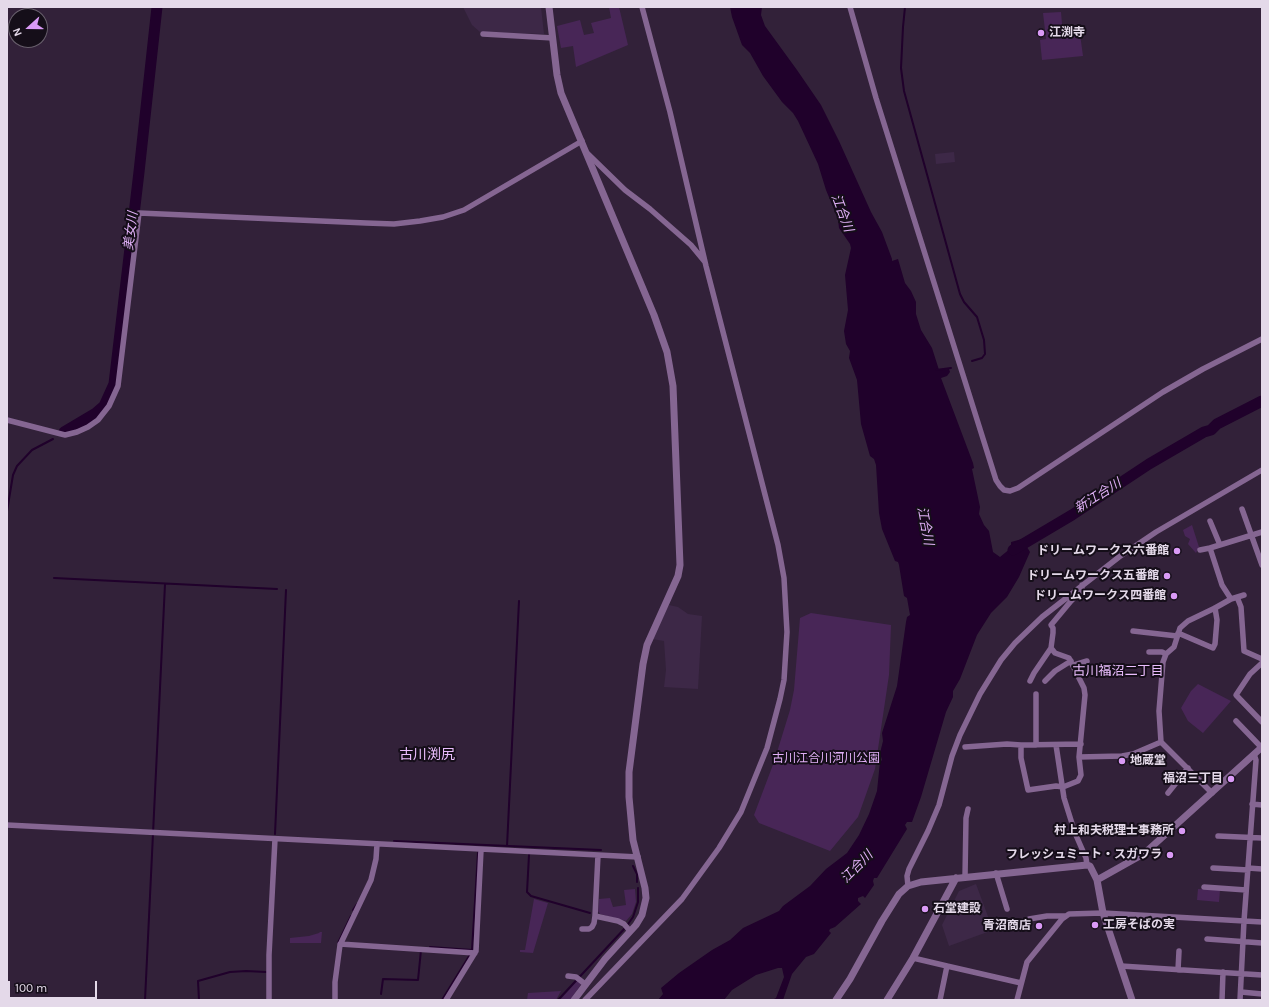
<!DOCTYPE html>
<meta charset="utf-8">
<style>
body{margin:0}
#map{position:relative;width:1269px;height:1007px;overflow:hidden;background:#322139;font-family:Karla,sans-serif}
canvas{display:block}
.frame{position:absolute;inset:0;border:8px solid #e4d9e9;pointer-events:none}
.north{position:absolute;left:8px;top:8px;width:40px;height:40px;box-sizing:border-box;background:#150e19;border:1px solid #685f6c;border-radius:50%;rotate:249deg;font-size:11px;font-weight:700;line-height:16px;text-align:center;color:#e4d9e9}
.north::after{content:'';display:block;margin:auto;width:14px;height:18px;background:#da9af6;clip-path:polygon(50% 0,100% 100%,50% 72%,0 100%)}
.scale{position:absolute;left:8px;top:981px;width:89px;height:18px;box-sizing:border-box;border:2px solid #e4d9e9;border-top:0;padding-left:5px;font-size:12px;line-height:14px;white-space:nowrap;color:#e4d9e9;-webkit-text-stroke:3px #150e19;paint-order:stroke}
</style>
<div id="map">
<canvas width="1269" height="1007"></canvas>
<div class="frame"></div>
<div class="north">N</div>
<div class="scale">100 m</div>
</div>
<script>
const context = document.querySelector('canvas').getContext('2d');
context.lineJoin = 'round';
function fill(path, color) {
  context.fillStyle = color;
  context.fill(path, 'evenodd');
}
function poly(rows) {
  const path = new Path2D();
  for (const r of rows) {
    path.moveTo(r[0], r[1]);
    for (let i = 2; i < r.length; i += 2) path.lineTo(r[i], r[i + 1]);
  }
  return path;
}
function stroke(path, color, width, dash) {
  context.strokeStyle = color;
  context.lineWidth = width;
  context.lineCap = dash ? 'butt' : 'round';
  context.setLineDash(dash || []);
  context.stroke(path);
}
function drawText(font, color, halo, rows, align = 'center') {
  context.font = font + ' Karla,"Noto Sans JP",sans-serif';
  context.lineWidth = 4;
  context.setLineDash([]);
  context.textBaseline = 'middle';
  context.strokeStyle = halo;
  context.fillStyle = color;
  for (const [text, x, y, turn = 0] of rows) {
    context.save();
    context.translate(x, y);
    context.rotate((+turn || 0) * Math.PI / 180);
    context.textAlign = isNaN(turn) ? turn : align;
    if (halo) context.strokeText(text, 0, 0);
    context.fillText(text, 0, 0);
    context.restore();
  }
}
fill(poly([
 [463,7,541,7,544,34,480,32,472,25],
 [954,152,955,162,936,164,935,154],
 [669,605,678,607,688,614,702,616,698,689,664,687,666,670,664,641,652,639],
 [976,884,993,930,949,946,942,925,959,891]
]), '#3d2847');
fill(poly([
 [609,7,619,7,628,45,576,67,573,46,561,48,557,26,580,20,584,35,594,33,591,23,611,18],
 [1061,12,1063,35,1080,34,1083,56,1042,60,1040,40,1046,39,1043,13],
 [1192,525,1199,547,1196,553,1188,544,1190,539,1185,536,1183,530],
 [811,613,891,625,889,675,875,769,858,817,830,851,759,823,754,815,774,762,790,710,794,690,800,618],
 [1198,684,1231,701,1203,733,1188,721,1181,708,1191,691],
 [635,889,636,902,632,914,626,921,600,914,598,911,599,899,610,898,613,907,626,905,624,890],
 [1198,889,1220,890,1219,902,1197,900],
 [534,899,548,903,533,953,520,952,520,950,525,950],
 [320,932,322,932,321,943,290,943,290,938,309,936,319,933],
 [578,980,582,983,570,1000,560,1000],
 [561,991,556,1000,527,1000,528,993]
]), '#482657');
fill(poly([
 [730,7,762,7,761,15,765,26,797,70,821,105,839,141,871,212,882,232,892,259,892,261,898,259,905,283,911,291,916,302,916,314,921,330,932,348,939,370,949,369,950,372,947,376,941,378,973,463,974,468,972,469,980,507,979,514,984,525,989,531,993,552,1000,557,1011,548,1011,542,1022,539,1030,552,1019,577,1007,597,991,613,977,635,960,679,953,691,953,697,946,712,921,797,912,822,907,822,905,825,907,829,877,878,874,878,873,881,874,885,865,898,863,896,858,898,858,901,861,904,835,927,830,929,829,931,831,933,814,954,806,957,792,974,783,1000,772,1000,776,998,784,977,782,968,778,968,756,975,732,990,724,1000,658,1000,663,994,661,988,679,973,712,950,730,940,743,928,779,911,783,906,810,886,826,869,847,853,859,835,869,814,877,791,880,762,882,760,880,753,883,741,882,733,897,686,906,622,907,617,910,615,907,598,904,596,899,565,898,562,895,561,882,529,879,513,876,465,874,459,870,456,861,424,857,380,849,358,850,351,846,344,844,331,848,310,845,275,851,248,850,244,839,228,838,219,826,190,818,164,798,121,793,113,782,102,763,76,750,53,742,45,732,17]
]), '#20012b');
stroke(poly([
 [905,7,903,27,901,68,904,91,960,294,964,302,977,317,984,340,985,354,982,358,972,361],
 [936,370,951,368],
 [7,511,13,475,17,466,32,450,53,439],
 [54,578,277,589],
 [275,834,286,590],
 [394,841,601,850],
 [507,846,519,601],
 [529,855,527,892,531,896,590,913],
 [633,866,637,874,637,882],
 [353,910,357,904],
 [338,943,351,916],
 [430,947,472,950,478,853],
 [381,994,383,979,418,980,421,950],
 [145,1000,165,584],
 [199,1000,198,981,230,972,246,971,266,972],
 [442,1000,471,953],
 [558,1000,626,927,633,917,638,902,638,888]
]), '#20012b', 2);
stroke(poly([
 [64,432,96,413,104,406,114,384,139,172,157,7],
 [1013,550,1072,515,1149,464,1204,432,1211,430,1217,424,1262,401]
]), '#20012b', 11);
stroke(poly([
 [850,7,876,98,996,480,1000,486,1004,490,1010,491,1018,488,1163,392,1203,369,1262,339],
 [483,34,553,38],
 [588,154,625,190,650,209,691,245,705,262],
 [7,420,65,435,77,432,88,427,98,420,109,406,118,386,139,213,366,223,394,224,420,221,443,217,464,210,582,141],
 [1242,509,1262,565],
 [1210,521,1220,545],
 [1200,550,1210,548],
 [1237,597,1241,607,1244,651,1262,659],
 [1231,599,1222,585,1210,548,1262,532],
 [1133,631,1177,636],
 [1178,633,1213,648,1215,644,1217,620,1215,608],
 [1149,652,1162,652,1166,654],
 [1262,663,1250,674,1236,695,1262,722],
 [1074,665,1087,661],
 [1030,681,1034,673,1051,648],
 [1045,681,1055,671,1071,661],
 [1036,694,1036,745],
 [1236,721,1262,748],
 [1021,745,1081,744],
 [1056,745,1064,798,1075,833,1086,858,1087,865],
 [965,747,1007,744,1021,745,1021,758,1028,790,1056,786,1063,787,1078,781,1081,775,1079,757,1085,695,1084,688,1069,658,1055,653,1051,648,1053,633,1053,628,1051,625,1071,601,1082,590,1082,585],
 [1079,757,1122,756,1133,754,1161,742],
 [1168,793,1188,768],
 [1212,793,1161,742,1159,711,1163,662,1166,654,1174,647,1180,628,1188,621,1215,608,1231,599,1244,595],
 [1252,804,1262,805],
 [7,825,638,857],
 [1218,836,1262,838],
 [598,855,595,916,618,921,624,924,630,931],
 [1213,868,1248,870],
 [1248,868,1262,869],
 [996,873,1007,909],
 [965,877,966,818,968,809],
 [908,886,907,876,909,869,928,831,939,805,952,756,960,735,980,694,1001,660,1015,643,1042,617,1119,557,1156,532,1262,470],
 [1204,887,1246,890],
 [582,929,589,929,592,927,594,923,595,916],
 [999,929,1029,919,1047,916,1066,916],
 [1207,939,1262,943],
 [340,944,475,953],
 [913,958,947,966],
 [1121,966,1262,975],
 [1178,970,1179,951],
 [568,976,576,977,585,984],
 [1241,992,1262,994],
 [269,1000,269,955,275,839],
 [335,1000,335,982,340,945,371,880,376,859,377,844],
 [446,1000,476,951,481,850],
 [585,1000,682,899,719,848,741,812,767,748,780,699,784,680,787,632,784,578,778,545,706,266,670,112,642,7],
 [940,1000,947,966,1021,983],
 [1017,1000,1027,962,1062,919,1069,914,1103,913,1262,922],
 [1222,1000,1223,972],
 [1240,1000,1244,921,1256,760,1254,754]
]), '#856692', 5.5);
stroke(poly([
 [549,7,557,75,561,93,654,315,667,352,673,386,680,565,678,576,647,645,643,664,629,772,629,797,633,840,645,888,646,898,642,915,636,925,605,959,574,1000],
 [1097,880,1138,857,1147,851,1262,747],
 [836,1000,850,979,882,921,899,894,908,886,921,882,1087,865,1090,866,1097,880,1103,913,1132,1000],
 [887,1000,913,958,956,878]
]), '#856692', 7);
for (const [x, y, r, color] of [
 [1041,33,4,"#da9af6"],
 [1177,551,4,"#da9af6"],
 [1167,576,4,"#da9af6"],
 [1174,596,4,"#da9af6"],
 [1122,761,4,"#da9af6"],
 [1231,779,4,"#da9af6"],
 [1182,831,4,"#da9af6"],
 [1170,855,4,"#da9af6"],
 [925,909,4,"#da9af6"],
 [1095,925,4,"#da9af6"],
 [1039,926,4,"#da9af6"]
]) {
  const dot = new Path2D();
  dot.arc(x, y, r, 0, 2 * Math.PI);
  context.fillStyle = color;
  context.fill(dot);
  stroke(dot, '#150e19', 1.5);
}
drawText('bold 12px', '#e4d9e9', '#150e19', [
 ["江渕寺",1049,33,"left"],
 ["ドリームワークス六番館",1169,551],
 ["ドリームワークス五番館",1159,576],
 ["ドリームワークス四番館",1166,596],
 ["地蔵堂",1130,761,"left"],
 ["福沼三丁目",1223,779],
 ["村上和夫税理士事務所",1174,831],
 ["フレッシュミート・スガワラ",1162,855],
 ["石堂建設",933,909,"left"],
 ["工房そばの実",1103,925,"left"],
 ["青沼商店",1031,926]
], 'right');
drawText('12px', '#e0aff6', '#150e19', [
 ["古川江合川河川公園",826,759]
]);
drawText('italic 13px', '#e1b1f8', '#150e19', [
 ["江合川",842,213,69],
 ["美女川",131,231,-83],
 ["新江合川",1098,496,-32],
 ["江合川",925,526,79],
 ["江合川",857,867,-46]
]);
drawText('13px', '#eabdfe', '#150e19', [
 ["古川福沼二丁目",1118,671]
]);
drawText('14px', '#eabdfe', '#150e19', [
 ["古川渕尻",427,755]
]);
</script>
